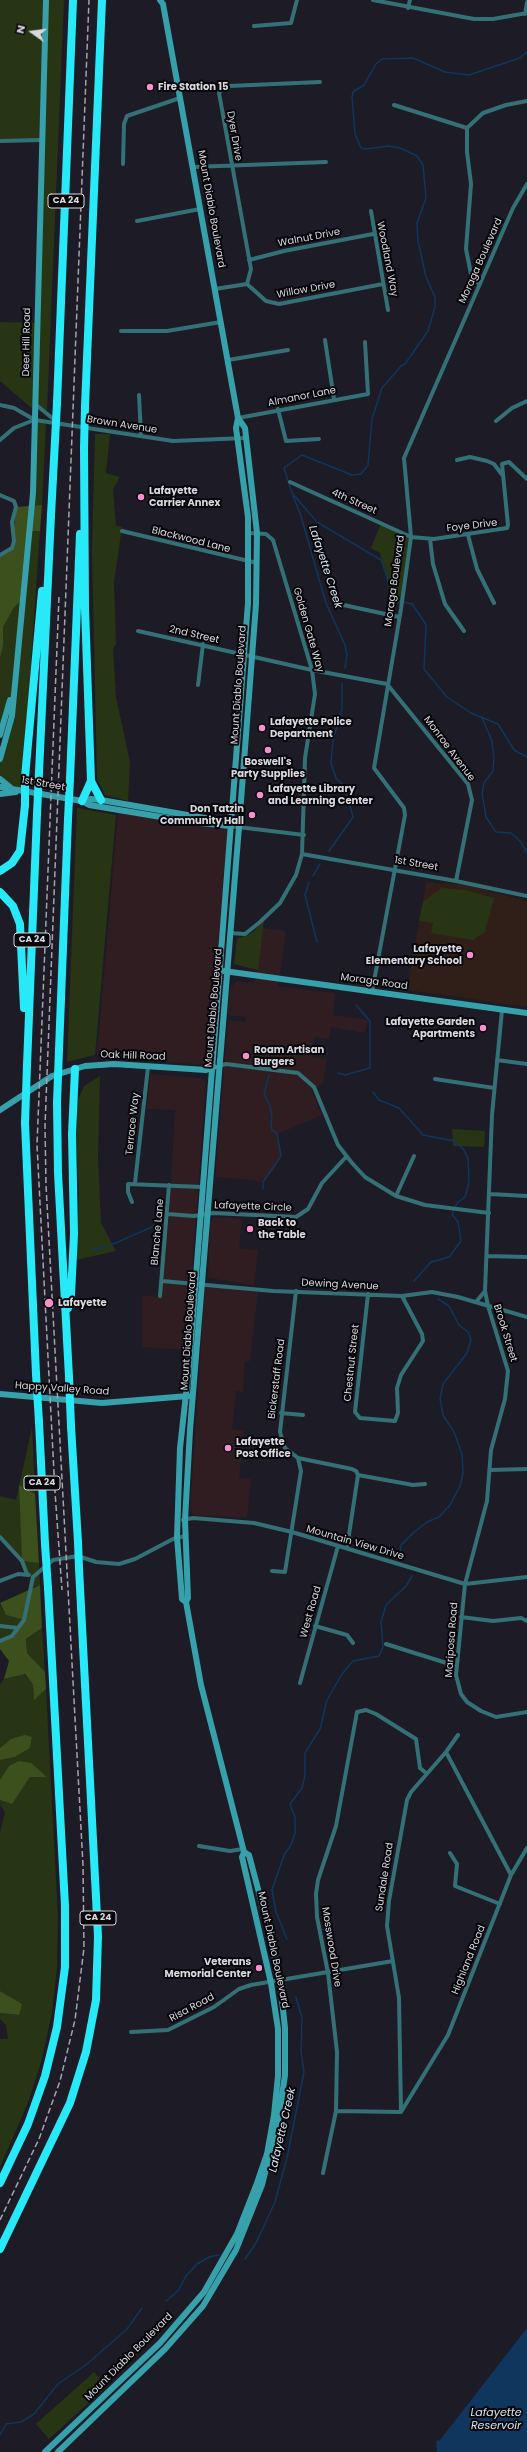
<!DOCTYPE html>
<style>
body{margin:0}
#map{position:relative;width:527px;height:2452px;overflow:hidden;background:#1d1b25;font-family:Poppins,sans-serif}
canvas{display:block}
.north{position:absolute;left:12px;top:12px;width:40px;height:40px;-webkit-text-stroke:3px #07060a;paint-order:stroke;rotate:284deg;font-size:11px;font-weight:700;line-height:16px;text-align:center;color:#d9d8df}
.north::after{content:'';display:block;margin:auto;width:14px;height:18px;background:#d9d8df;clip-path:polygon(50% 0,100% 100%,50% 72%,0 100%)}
</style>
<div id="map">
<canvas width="527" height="2452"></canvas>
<div class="north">N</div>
</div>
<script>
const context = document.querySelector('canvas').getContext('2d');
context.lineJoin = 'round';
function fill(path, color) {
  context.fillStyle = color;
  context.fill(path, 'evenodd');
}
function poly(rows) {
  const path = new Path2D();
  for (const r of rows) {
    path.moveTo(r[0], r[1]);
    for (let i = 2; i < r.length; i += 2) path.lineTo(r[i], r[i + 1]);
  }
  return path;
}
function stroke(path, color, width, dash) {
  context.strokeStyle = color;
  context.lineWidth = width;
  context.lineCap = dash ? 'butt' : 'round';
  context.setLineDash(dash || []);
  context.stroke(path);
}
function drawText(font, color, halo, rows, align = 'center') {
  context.font = font + ' Poppins,sans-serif';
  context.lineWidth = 4;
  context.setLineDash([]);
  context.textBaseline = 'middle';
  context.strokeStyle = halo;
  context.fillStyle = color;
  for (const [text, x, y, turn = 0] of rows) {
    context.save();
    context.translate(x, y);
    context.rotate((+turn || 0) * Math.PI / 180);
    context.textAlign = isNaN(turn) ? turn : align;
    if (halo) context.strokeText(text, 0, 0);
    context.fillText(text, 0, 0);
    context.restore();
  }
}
fill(poly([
 [118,812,231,830,210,1060,204,1065,97,1056],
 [263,928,286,931,278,986,335,993,333,1015,368,1020,365,1033,331,1027,329,1039,314,1037,311,1057,327,1059,323,1084,311,1090,322,1115,278,1134,281,1154,275,1168,263,1184,254,1180,215,1177,228,1020,245,1022,246,1017,227,1015,230,989,236,981,255,983],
 [150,1074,200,1078,206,1083,186,1350,142,1347,142,1295,161,1297,169,1216,175,1110,147,1109],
 [215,1217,242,1219,239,1248,258,1250,254,1285,208,1278,210,1221],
 [205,1285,258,1291,250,1361,245,1361,243,1392,236,1391,232,1429,244,1431,239,1478,251,1479,247,1518,194,1515,190,1509]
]), '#301d21');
fill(poly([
 [426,882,466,885,527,901,527,1007,407,990]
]), '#301e19');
fill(poly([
 [0,0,64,0,47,411,35,404,35,411,0,381,0,322,37,323,42,141,0,141],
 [35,420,42,421,46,425,42,505,32,506],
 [95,434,110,434,106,473,120,477,113,489,116,526,122,527,114,582,116,644,113,649,116,697,130,762,128,801,105,795,97,779,92,550],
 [381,523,411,537,401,605,392,602,380,553,371,548],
 [29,531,40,531,22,791,0,779,0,759,5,748,14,688,0,735,0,658,3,646,3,627,15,606,22,601],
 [77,808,116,815,95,1055,67,1062],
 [441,888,465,890,494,898,485,932,473,940,431,933,433,923,419,921,423,902],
 [264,920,258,970,234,964,237,939,252,933],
 [100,1076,98,1157,101,1223,116,1251,76,1260,79,1192,76,1138,77,1102,84,1086],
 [452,1129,485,1131,484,1147,453,1146],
 [32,1427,35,1494,20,1486,22,1561,39,1563,40,1585,29,1588,31,1576,26,1574,22,1561,0,1538,0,1496,16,1500],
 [0,1605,6,1615,24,1620,12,1636,0,1641],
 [42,1628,45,1672,27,1653,26,1639],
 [24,1674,33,1685,34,1699,46,1689,58,1918,57,1968,52,2013,42,2059,28,2103,0,2167,0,2039,8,2039,6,2025,0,2019,0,2013,19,2015,8,1996,0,1991,0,1832,5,1812,0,1805,0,1800,12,1803,30,1777,47,1777,9,1766,0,1780,0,1760,15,1757,30,1748,32,1737,11,1739,0,1748,0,1684,4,1679],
 [94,2372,107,2386,49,2439,36,2424]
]), '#273515');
fill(poly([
 [42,505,40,531,29,531,22,601,15,606,3,627,3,646,0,658,0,555,12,548,16,507],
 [19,1485,35,1494,39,1563,22,1561],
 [40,1585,42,1628,26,1639,27,1653,45,1672,46,1689,34,1700,33,1685,25,1674,4,1679,9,1661,0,1649,0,1641,12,1636,24,1620,6,1615,0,1603],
 [25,1735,32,1737,30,1748,15,1757,0,1760,0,1748,11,1739],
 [19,1761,31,1763,47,1777,30,1777,12,1804,0,1800,0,1780,9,1766],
 [0,1991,22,2004,19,2015,0,2013]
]), '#3b501c');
fill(poly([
 [527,2328,527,2452,437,2452,436,2441,440,2440]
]), '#0f365d');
stroke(poly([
 [527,52,520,58,469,75,445,72,413,58,382,59,376,64,364,85,353,92,352,97,355,134,361,148,366,149,388,146,400,148,417,156,423,165,426,198,417,223,418,241,426,277,435,297,435,307,428,331,405,364,401,366,382,388,372,419,368,465,361,474,352,475,302,455,284,468,292,493,317,522,381,560,395,600,412,604,419,614,426,625,424,669,447,697,471,713,498,724,514,750,527,757],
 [293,496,300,513,326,603,345,645,347,655,345,668],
 [482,718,492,741,494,758,493,771,484,783,482,793,486,817,496,832,511,833,521,842,527,853],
 [329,851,353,817,345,787,336,778,331,763,333,740,342,709,342,683],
 [313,876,320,864],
 [309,882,305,895,317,942],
 [338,1073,345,1075,370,1068,370,1021,356,1005],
 [373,1092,379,1100,399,1108,423,1135,455,1141,464,1150,468,1158,469,1183,465,1197,457,1203,452,1214,458,1222,461,1241,449,1257,431,1262,414,1281],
 [263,1189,263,1182,281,1156,277,1133,272,1130,271,1124,272,1117,270,1106,264,1094,269,1075],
 [111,1245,154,1226],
 [93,1250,107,1246],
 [400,1552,401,1545,413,1533,427,1522,439,1517,450,1505,460,1486,463,1473,462,1454,454,1432,443,1415,440,1399,443,1384,467,1353,471,1340,468,1332,459,1325,449,1306,438,1299],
 [287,1939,276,1912,272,1890,284,1855,291,1845,295,1833,295,1817,290,1804,302,1788,305,1775,305,1753,320,1729,327,1700,342,1674,353,1661,379,1656,383,1647,381,1622,386,1605,406,1586,412,1576],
 [245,2259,256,2243,275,2202,287,2158,304,2072,301,2051,302,2018,296,1997],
 [166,2301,178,2291,186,2276,197,2264,209,2257,219,2255],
 [0,2435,6,2424,21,2422,34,2414,58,2384,87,2364,127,2329,142,2308]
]), '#0f365d', 1.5);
stroke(poly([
 [373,0,474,19,493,19,527,13],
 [408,8,410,0],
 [525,14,527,2],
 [254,26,291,23,297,0],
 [394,105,467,128],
 [0,141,42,140],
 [123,164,124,124,127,116,180,98],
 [193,167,326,162],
 [371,211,388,310],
 [137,221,200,209],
 [249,260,284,251,373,234],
 [247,284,251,269,219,93,223,88,229,86,320,82],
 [480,284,473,279,471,274,466,249,471,184,467,152,467,128,483,113,506,105,527,101],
 [215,289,247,284,266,301,279,304,383,284],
 [121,331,167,331,221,322],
 [325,340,334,399],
 [228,360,288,350],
 [139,395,141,435],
 [35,404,57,422],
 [0,405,14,408,35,420,173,441,245,438],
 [278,409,286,441,319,439],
 [238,418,368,394,365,342],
 [496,421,512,408,527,401],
 [0,440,14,428,34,420],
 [457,460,470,457,487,461,494,464,503,476],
 [290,482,411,537,434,539,507,528,508,525,502,464,509,462,527,479],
 [0,495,14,501,16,507,12,522,14,541,12,548,0,555],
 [122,531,257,563],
 [468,535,477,569,494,603],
 [430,539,433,564,445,604,464,631],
 [333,582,333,596,339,604,399,617],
 [138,631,312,670,387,684,468,784,472,800,456,881],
 [198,685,203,644],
 [230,826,304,835],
 [302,854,456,881,527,896],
 [230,933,245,934,260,922,280,903,296,875,302,854,305,758,315,694,312,670,273,540,266,534,249,533],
 [372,992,405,815,404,808,374,768,401,609,411,537,404,458,513,208,527,184],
 [502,1010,492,1115,485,1291,488,1306,508,1371,505,1399,491,1450,487,1501,465,1584,456,1675,461,1694,467,1702,481,1711,496,1717,527,1712],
 [497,1060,527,1064],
 [219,1066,226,1064,298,1073,314,1087,338,1145,352,1163,365,1177,396,1196,425,1205,489,1213],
 [435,1079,494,1088],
 [135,1183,148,1067],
 [490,1194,527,1196],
 [396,1196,414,1156],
 [132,1202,128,1192,128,1184,202,1187],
 [168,1214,194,1216,213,1213,296,1217,308,1209,322,1183,346,1157],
 [487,1256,527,1257],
 [162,1281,273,1291,402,1296,432,1292,458,1297,527,1317],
 [368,1294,355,1412,360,1418,395,1421,398,1413,397,1388,401,1375,423,1341,422,1334,402,1296],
 [160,1296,169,1185],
 [476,1302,485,1291],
 [281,1413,303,1415],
 [298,1458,352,1469,356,1471,358,1475,347,1548],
 [490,1470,527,1469],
 [358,1475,413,1485,425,1484],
 [183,1520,193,1518,254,1523,292,1532,465,1584,527,1577],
 [0,1537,22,1561,27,1574],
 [272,1571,285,1572,301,1471,298,1458,285,1448,280,1432,296,1291],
 [0,1581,18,1574,29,1575],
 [461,1617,493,1621,521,1618,527,1621],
 [0,1626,18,1628],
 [315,1626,347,1635,353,1643],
 [0,1641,12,1636,24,1620,33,1577,53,1560,78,1556,96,1562,119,1564,135,1559,173,1539,185,1536],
 [386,1644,456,1666],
 [300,1683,338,1546],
 [199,1846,230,1851,243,1849],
 [450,1853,457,1864,455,1886,500,1904],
 [511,1875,527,1848],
 [131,2032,168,2030,214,2007,239,1989,251,1985,393,1961],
 [336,2111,401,2112,448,2035,511,1875,446,1752],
 [401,2111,399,1998,387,1926,389,1901,407,1800,411,1792,446,1752,458,1735],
 [323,2173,336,2111,337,2052,328,1973,317,1917,316,1894,318,1880,336,1826,357,1712,366,1710,376,1714,416,1739,420,1768,426,1773]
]), '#347176', 4);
stroke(poly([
 [160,0,163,4,238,418,245,428,257,533,256,604,239,827,190,1430,185,1520,188,1598,186,1602],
 [0,735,10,700],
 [0,759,12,716,33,493,46,0],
 [0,779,10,787],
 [0,787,82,801,89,805,191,822,230,826],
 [0,794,16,792],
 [82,801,91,799,101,800,222,821,230,826],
 [224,971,527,1013],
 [0,1110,52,1076,85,1066,114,1064,206,1070,214,1067],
 [0,1394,102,1403,188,1396],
 [45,2452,160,2343,204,2292,237,2234,257,2183,267,2154,274,2115,278,2076,278,2029,271,1983,242,1857,244,1852,201,1685,186,1602,182,1599,177,1537,180,1448,189,1367,248,603,248,517,236,428,238,418],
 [58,2452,165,2349,203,2306,236,2250,262,2185,279,2116,285,2075,285,2028,280,1981,267,1923,249,1855,244,1852]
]), '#36a1ab', 6);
stroke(poly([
 [57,403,73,0],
 [85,406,102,0],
 [84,448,85,608,91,781,101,800],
 [39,772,51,515],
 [25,777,42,591],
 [70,779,80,534],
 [82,801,91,781],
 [0,871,12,863,20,851,25,805],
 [0,892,13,906,20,924,24,1008],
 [59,1050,68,819],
 [27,1065,37,814],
 [57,1102,58,1173,69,1377],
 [25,1123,36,1374],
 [68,1308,71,1295,74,1234,72,1134,75,1069],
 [39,1422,45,1544],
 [71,1426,78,1542],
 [0,2183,28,2124,45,2076,57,2027,65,1967,65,1906,48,1588],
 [0,2249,70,2103,86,2052,96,2000,98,1936,79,1568]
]), '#27e9f8', 8);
stroke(poly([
 [59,597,37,1145,55,1492,62,1590],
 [0,2220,39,2139,60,2081,75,2020,84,1948,83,1865,46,1185,45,1126,89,0]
]), '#a5a3ab', 1.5, [6, 3]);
stroke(poly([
 [84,448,85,406],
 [51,515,57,403],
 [25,805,25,777],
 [37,814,39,772],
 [68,819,70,779],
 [57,1102,59,1050],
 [25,1123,27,1065],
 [36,1374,39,1422],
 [69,1377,71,1426],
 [78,1542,79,1568],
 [45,1544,48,1588]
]), '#27e9f8', 8);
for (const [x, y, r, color] of [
 [150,87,4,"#f790cd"],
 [141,497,4,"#f790cd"],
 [262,728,4,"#f790cd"],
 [268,750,4,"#f790cd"],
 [260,795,4,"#f790cd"],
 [252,815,4,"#f790cd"],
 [470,955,4,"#f790cd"],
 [483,1028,4,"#f790cd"],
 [246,1056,4,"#f790cd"],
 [250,1229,4,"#f790cd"],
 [49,1303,5,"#f790cd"],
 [228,1448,4,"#f790cd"],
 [259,1968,4,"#f790cd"]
]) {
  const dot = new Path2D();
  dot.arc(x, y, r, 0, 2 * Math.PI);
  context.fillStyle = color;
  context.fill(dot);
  stroke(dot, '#07060a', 1.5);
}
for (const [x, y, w] of [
 [66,201,36],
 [32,940,36],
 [42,1483,36],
 [98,1918,36]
]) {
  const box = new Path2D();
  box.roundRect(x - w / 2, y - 7, w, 14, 3);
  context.fillStyle = '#07060a';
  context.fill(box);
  stroke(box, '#d9d8df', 1);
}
drawText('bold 9px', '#d9d8df', null, [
 ["CA 24",66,201],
 ["CA 24",32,940],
 ["CA 24",42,1483],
 ["CA 24",98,1918]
]);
drawText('bold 10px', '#d9d8df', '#07060a', [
 ["Fire Station 15",158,87],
 ["Lafayette",149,491],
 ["Carrier Annex",149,503],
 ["Lafayette Police",270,722],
 ["Department",270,734],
 ["Boswell's",268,762,"center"],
 ["Party Supplies",268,774,"center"],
 ["Lafayette Library",268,789],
 ["and Learning Center",268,801],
 ["Don Tatzin",244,809,"right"],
 ["Community Hall",244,821,"right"],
 ["Lafayette",462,949,"right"],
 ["Elementary School",462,961,"right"],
 ["Lafayette Garden",475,1022,"right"],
 ["Apartments",475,1034,"right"],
 ["Roam Artisan",254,1050],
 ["Burgers",254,1062],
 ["Back to",258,1223],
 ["the Table",258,1235],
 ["Lafayette",58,1303],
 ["Lafayette",236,1442],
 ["Post Office",236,1454],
 ["Veterans",251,1962,"right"],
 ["Memorial Center",251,1974,"right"]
], 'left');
drawText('10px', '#d9d8df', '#07060a', [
 ["Dyer Drive",234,136,80],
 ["Mount Diablo Boulevard",211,209,80],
 ["Walnut Drive",309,238,-11],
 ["Woodland Way",387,259,79],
 ["Moraga Boulevard",481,261,-66],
 ["Willow Drive",306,290,-10],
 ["Deer Hill Road",27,342,-89],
 ["Almanor Lane",302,397,-11],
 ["Brown Avenue",122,425,9],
 ["4th Street",354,502,24],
 ["Foye Drive",472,526,-7],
 ["Blackwood Lane",191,540,14],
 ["Moraga Boulevard",395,581,-82],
 ["Golden Gate Way",308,630,74],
 ["2nd Street",194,635,13],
 ["Mount Diablo Boulevard",239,685,-86],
 ["Monroe Avenue",449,749,53],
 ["1st Street",43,784,10],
 ["1st Street",416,864,10],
 ["Moraga Road",374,982,8],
 ["Mount Diablo Boulevard",214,1008,-85],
 ["Oak Hill Road",133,1056,2],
 ["Terrace Way",133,1124,-84],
 ["Lafayette Circle",253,1207,2],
 ["Blanche Lane",158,1232,-85],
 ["Dewing Avenue",340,1285,3],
 ["Mount Diablo Boulevard",189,1331,-86],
 ["Brook Street",505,1333,73],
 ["Chestnut Street",352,1363,-84],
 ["Bickerstaff Road",277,1379,-83],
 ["Happy Valley Road",62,1389,4],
 ["Mountain View Drive",355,1543,16],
 ["West Road",311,1612,-74],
 ["Mariposa Road",452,1640,-86],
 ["Sundale Road",385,1877,-81],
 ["Mosswood Drive",331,1947,81],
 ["Mount Diablo Boulevard",273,1950,78],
 ["Highland Road",469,1960,-68],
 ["Risa Road",192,2008,-28],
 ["Mount Diablo Boulevard",129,2357,-45]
]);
drawText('italic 11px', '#d9e5f2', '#07060a', [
 ["Lafayette Creek",325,567,72],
 ["Lafayette Creek",283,2130,-77],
 ["Lafayette",496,2413],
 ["Reservoir",496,2426]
]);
</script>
